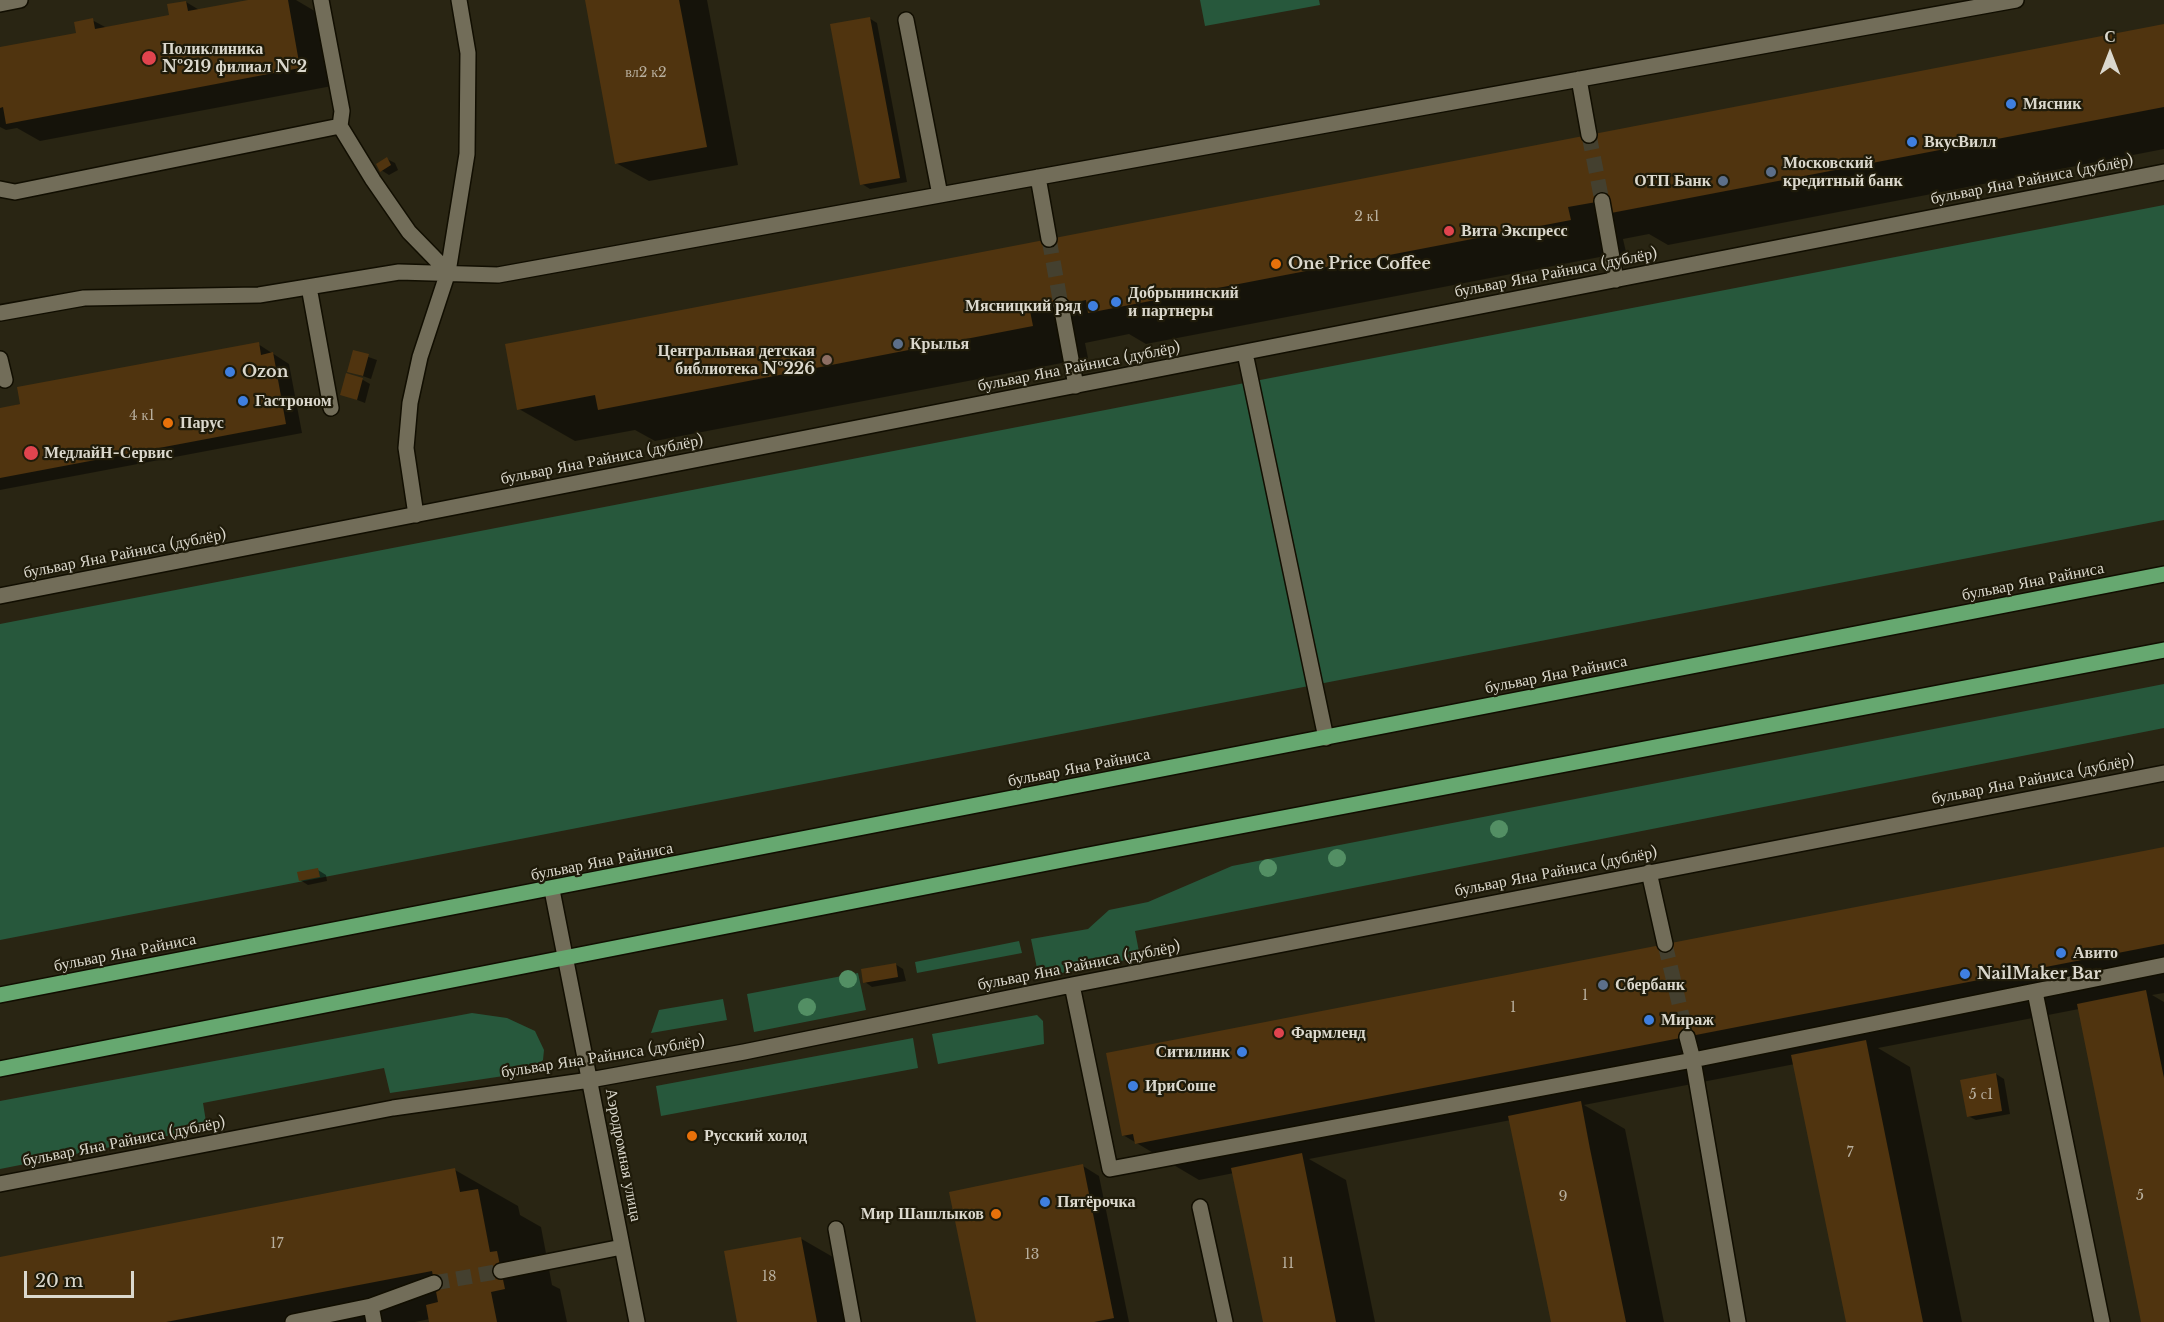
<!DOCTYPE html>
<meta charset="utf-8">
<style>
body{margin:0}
#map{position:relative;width:2164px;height:1322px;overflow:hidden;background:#292513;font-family:"Libre Baskerville",serif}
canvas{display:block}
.north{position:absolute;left:2080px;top:24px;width:60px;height:60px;-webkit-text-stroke:4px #1f1b0a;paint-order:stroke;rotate:0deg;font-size:16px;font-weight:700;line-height:24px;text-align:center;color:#dbd8cd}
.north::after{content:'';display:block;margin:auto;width:21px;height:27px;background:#dbd8cd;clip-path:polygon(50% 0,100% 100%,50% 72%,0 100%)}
.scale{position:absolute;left:24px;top:1271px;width:110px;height:27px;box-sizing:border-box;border:3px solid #dbd8cd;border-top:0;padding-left:8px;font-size:18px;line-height:21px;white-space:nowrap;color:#dbd8cd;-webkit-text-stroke:4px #1f1b0a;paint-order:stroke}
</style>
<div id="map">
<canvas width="2164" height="1322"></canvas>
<div class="north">С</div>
<div class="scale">20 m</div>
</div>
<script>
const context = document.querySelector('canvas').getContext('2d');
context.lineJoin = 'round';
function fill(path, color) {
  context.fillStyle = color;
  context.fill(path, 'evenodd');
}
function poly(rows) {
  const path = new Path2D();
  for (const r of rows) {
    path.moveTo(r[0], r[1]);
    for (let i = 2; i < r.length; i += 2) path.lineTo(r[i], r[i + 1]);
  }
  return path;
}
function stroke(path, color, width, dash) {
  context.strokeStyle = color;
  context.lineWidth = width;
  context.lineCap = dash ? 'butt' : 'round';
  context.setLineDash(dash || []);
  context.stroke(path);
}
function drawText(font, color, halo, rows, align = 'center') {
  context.font = font + ' "Libre Baskerville",serif';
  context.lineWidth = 4.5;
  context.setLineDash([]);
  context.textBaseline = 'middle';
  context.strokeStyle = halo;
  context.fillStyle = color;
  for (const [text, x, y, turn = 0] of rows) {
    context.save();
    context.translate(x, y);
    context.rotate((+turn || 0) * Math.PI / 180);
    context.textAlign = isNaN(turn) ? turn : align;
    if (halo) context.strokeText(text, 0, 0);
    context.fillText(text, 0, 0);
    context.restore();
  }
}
fill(poly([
 [1200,0,1319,0,1320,5,1205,26],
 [2164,205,2164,520,0,940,0,624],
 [2164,684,2164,728,1135,931,1140,957,1039,978,1031,939,1088,929,1109,910,1148,902,1232,866],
 [1019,941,1022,953,917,973,915,962],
 [858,973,866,1010,754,1032,747,994],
 [723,999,727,1020,651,1033,659,1010],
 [472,1013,507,1018,535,1031,544,1050,543,1060,537,1066,517,1074,390,1093,384,1068,203,1103,207,1128,0,1169,0,1101],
 [1037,1015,1043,1021,1044,1044,938,1064,932,1034],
 [913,1038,918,1068,661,1116,656,1086]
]), '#27583c');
fill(poly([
 [256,0,296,0,318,13,332,86,40,141,17,128,6,130,0,127,0,48,77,34,92,20,107,28,171,16,186,2,201,11],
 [586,0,707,0,738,165,649,181,616,163],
 [869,18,877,23,907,182,870,189,862,184],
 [2164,25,2164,149,1668,245,1649,234,1623,239,1626,252,1146,344,1129,334,1085,343,1088,358,655,441,635,430,575,441,519,409],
 [387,159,395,163,398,170,389,175,381,170],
 [258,344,289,364,302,433,0,490,0,409],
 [354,352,377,360,371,379,348,371],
 [358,377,370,384,365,403,342,394],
 [2164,849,2164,993,2152,995,2164,1002,2164,1322,2142,1322,2079,1009,1878,1048,1910,1067,1962,1322,1848,1322,1795,1064,1584,1105,1625,1129,1664,1322,1552,1322,1511,1120,1309,1159,1346,1180,1375,1322,1264,1322,1234,1173,1199,1180,1123,1135],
 [318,870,326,875,327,881,308,885,300,880],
 [895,964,903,969,906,981,872,987,865,982],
 [1996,1074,2004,1079,2010,1114,1976,1120,1968,1116],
 [1083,1166,1099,1176,1129,1322,977,1322],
 [455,1170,518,1206,520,1215,541,1227,552,1285,560,1289,567,1322,431,1322,430,1319,415,1322,0,1322,0,1258],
 [800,1238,845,1264,855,1322,739,1322]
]), '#0007');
fill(poly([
 [248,0,288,0,300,68,6,124,3,107,0,108,0,47,76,33,74,22,93,18,95,29,169,15,167,4,186,1,188,11],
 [585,0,679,0,707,147,615,164],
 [870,17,900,178,860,185,830,24],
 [2164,24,2164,107,1611,213,1602,201,1568,207,1571,220,1088,313,1086,300,1061,305,1030,311,1033,326,598,410,595,395,517,410,505,344],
 [387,157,391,165,380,172,376,164],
 [259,342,261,355,273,352,286,424,0,478,0,408,20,404,17,387],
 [353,350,369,354,363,376,347,372],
 [346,373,363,378,357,400,340,395],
 [2164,847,2164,944,1135,1144,1133,1134,1122,1136,1106,1053],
 [318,868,320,877,299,881,297,872],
 [896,963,898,977,863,983,861,969],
 [2146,990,2164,1078,2164,1322,2141,1322,2077,1004],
 [1866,1040,1923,1322,1846,1322,1791,1055],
 [1996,1073,2002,1111,1967,1117,1960,1080],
 [1581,1101,1590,1149,1626,1322,1551,1322,1508,1116],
 [1302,1153,1336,1322,1263,1322,1231,1168],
 [1083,1164,1114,1318,1094,1322,976,1322,949,1192],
 [455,1168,460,1192,478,1189,490,1252,497,1251,505,1289,491,1292,497,1322,429,1322,426,1305,438,1302,432,1271,166,1322,0,1322,0,1257],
 [801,1237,817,1322,737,1322,724,1251]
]), '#50340f');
stroke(poly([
 [1589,135,1602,201],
 [1049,239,1061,305],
 [1665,944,1687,1037],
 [434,1283,501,1271]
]), '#44402f', 15, [15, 8]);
const minor = poly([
 [321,0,342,111,340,126,373,180,409,232,448,272],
 [0,4,20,0],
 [906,20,940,195],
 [1579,79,1589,135],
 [1038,177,1049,239],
 [0,189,15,192,340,126],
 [1602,201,1616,280],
 [309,287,331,408],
 [1061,305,1076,386],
 [0,313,84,298,259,295,399,272,498,275,2016,0],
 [1245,353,1326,738],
 [0,359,5,380],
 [416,515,406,448,410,403,420,357,448,272,467,154,468,53,459,0],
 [0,596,2164,172],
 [1649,872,1665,944],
 [552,890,637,1322],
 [1072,985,1110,1169,1693,1060,2164,965],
 [2035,992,2102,1322],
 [1687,1037,1693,1060,1738,1322],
 [0,1184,393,1108,590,1080,744,1052,1072,985,2164,773],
 [1200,1207,1225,1322],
 [836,1229,853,1322],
 [501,1271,622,1247],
 [371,1306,374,1322],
 [293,1322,371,1306,434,1283]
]);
const major = poly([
 [0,995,2164,574],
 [0,1069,1083,856,2164,650]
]);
stroke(minor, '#110e01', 18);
stroke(major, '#110e01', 18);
stroke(minor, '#726d59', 15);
stroke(major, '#66a870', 15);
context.fillStyle = '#538f64';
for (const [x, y] of [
 [1499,829],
 [1337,858],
 [1268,868],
 [848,979],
 [807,1007]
]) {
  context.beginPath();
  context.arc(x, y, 9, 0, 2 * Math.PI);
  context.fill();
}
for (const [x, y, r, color] of [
 [149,58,8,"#e0444e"],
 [2011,104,6,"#3f7fe0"],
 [1912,142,6,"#3f7fe0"],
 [1771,172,6,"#5c6f8a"],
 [1723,181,6,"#5c6f8a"],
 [1449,231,6,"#e0444e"],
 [1276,264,6,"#e8710a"],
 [1116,302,6,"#3f7fe0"],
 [1093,306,6,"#3f7fe0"],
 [898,344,6,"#5c6f8a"],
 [827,360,6,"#8d6e63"],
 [230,372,6,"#3f7fe0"],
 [243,401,6,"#3f7fe0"],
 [168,423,6,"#e8710a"],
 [31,453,8,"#e0444e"],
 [2061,953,6,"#3f7fe0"],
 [1965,974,6,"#3f7fe0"],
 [1603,985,6,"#5c6f8a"],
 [1649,1020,6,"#3f7fe0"],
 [1279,1033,6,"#e0444e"],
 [1242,1052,6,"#3f7fe0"],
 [1133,1086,6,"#3f7fe0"],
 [692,1136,6,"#e8710a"],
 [1045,1202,6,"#3f7fe0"],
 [996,1214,6,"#e8710a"]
]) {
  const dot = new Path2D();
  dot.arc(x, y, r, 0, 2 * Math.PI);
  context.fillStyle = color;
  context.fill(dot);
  stroke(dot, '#1f1b0a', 2);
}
drawText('14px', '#b8af9e', null, [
 ["вл2 к2",646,73],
 ["2 к1",1367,217],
 ["4 к1",142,416],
 ["1",1585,996],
 ["1",1513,1008],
 ["5 с1",1981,1095],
 ["7",1850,1153],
 ["5",2140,1196],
 ["9",1563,1197],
 ["17",277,1244],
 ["13",1032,1255],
 ["11",1288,1264],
 ["18",769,1277]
]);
drawText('bold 16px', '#dbd8cd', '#1f1b0a', [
 ["Поликлиника",162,49],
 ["№219 филиал №2",162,67],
 ["Мясник",2023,104],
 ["ВкусВилл",1924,142],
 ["Московский",1783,163],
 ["кредитный банк",1783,181],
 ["ОТП Банк",1711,181,"right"],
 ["Вита Экспресс",1461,231],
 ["One Price Coffee",1288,264],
 ["Добрынинский",1128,293],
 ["и партнеры",1128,311],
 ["Мясницкий ряд",1081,306,"right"],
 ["Крылья",910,344],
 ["Центральная детская",815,351,"right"],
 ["библиотека №226",815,369,"right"],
 ["Ozon",242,372],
 ["Гастроном",255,401],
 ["Парус",180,423],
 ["МедлайН-Сервис",44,453],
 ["Авито",2073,953],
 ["NailMaker Bar",1977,974],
 ["Сбербанк",1615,985],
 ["Мираж",1661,1020],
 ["Фармленд",1291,1033],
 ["Ситилинк",1230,1052,"right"],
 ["ИриСоше",1145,1086],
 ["Русский холод",704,1136],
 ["Пятёрочка",1057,1202],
 ["Мир Шашлыков",984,1214,"right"]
], 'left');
drawText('16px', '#dbd8cd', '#1f1b0a', [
 ["бульвар Яна Райниса (дублёр)",2032,180,-11],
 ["бульвар Яна Райниса (дублёр)",1556,273,-11],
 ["бульвар Яна Райниса (дублёр)",1079,367,-11],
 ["бульвар Яна Райниса (дублёр)",602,460,-11],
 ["бульвар Яна Райниса (дублёр)",125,554,-11],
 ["бульвар Яна Райниса",2033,582,-11],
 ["бульвар Яна Райниса",1556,675,-11],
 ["бульвар Яна Райниса",1079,768,-11],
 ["бульвар Яна Райниса (дублёр)",2033,780,-11],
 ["бульвар Яна Райниса",602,862,-11],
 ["бульвар Яна Райниса (дублёр)",1556,872,-11],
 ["бульвар Яна Райниса",125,953,-11],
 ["бульвар Яна Райниса (дублёр)",1079,966,-11],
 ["бульвар Яна Райниса (дублёр)",603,1057,-9],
 ["бульвар Яна Райниса (дублёр)",124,1142,-11],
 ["Аэродромная улица",623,1155,79]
]);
</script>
